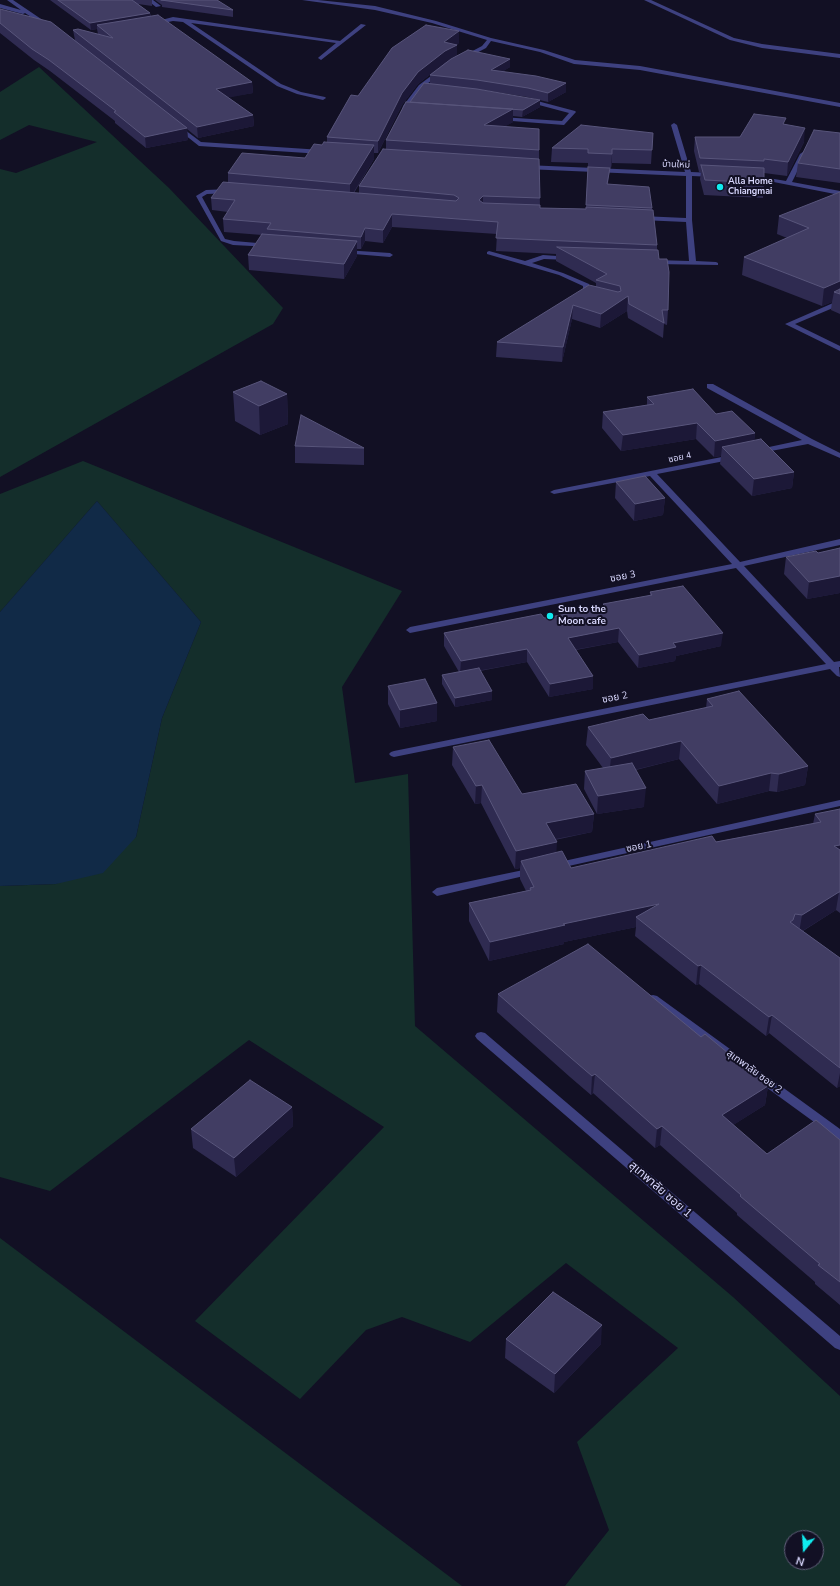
<!DOCTYPE html>
<meta charset="utf-8">
<style>
body{margin:0}
#map{position:relative;width:840px;height:1586px;overflow:hidden;background:#121024;font-family:"Nunito Sans",sans-serif}
canvas{display:block}
.north{position:absolute;left:784px;top:1530px;width:40px;height:40px;box-sizing:border-box;background:#121024;border:1px solid #615f7a;border-radius:50%;rotate:198deg;font-size:11px;font-weight:700;line-height:16px;text-align:center;color:#d7d6fc}
.north::after{content:'';display:block;margin:auto;width:14px;height:18px;background:#10ebef;clip-path:polygon(50% 0,100% 100%,50% 72%,0 100%)}
</style>
<div id="map">
<canvas width="840" height="1586"></canvas>
<div class="north">N</div>
</div>
<script>
const context = document.querySelector('canvas').getContext('2d');
context.lineJoin = 'round';
function fill(path, color) {
  context.fillStyle = color;
  context.fill(path, 'evenodd');
}
function poly(rows) {
  const path = new Path2D();
  for (const r of rows) {
    path.moveTo(r[0], r[1]);
    for (let i = 2; i < r.length; i += 2) path.lineTo(r[i], r[i + 1]);
  }
  return path;
}
function stroke(path, color, width, dash) {
  context.strokeStyle = color;
  context.lineWidth = width;
  context.lineCap = dash ? 'butt' : 'round';
  context.setLineDash(dash || []);
  context.stroke(path);
}
function drawText(font, color, halo, rows, align = 'center') {
  context.font = font + ' "Nunito Sans","Noto Sans Thai",sans-serif';
  context.lineWidth = 4;
  context.setLineDash([]);
  context.textBaseline = 'middle';
  context.strokeStyle = halo;
  context.fillStyle = color;
  for (const [text, x, y, turn = 0] of rows) {
    context.save();
    context.translate(x, y);
    context.rotate((+turn || 0) * Math.PI / 180);
    context.textAlign = isNaN(turn) ? turn : align;
    if (halo) context.strokeText(text, 0, 0);
    context.fillText(text, 0, 0);
    context.restore();
  }
}
fill(poly([
 [39,67,169,188,283,308,273,324,0,477,0,169,16,173,97,142,29,125,0,140,0,92],
 [83,461,402,591,342,687,355,783,408,774,415,1026,733,1297,840,1396,840,1586,565,1586,609,1530,577,1442,678,1348,566,1263,470,1342,402,1317,366,1330,300,1399,195,1321,384,1127,249,1040,50,1191,0,1177,0,886,56,884,136,837,162,718,201,622,97,501,0,612,0,494],
 [792,1538,816,1538,816,1562,792,1562],
 [0,1238,462,1586,0,1586]
]), '#142e2b');
fill(poly([
 [97,501,201,622,162,718,136,837,103,873,56,884,0,886,0,612]
]), '#112a47');
fill(poly([
 [7,0,13,0,50,25,45,26,25,13,23,14,0,8,0,4,21,10,7,0],
 [147,0,153,0,161,6,156,7,147,0],
 [302,0,318,0,375,6,436,21,491,38,544,50,575,60,640,66,840,103,840,107,640,70,574,64,540,52,491,41,486,48,465,59,462,57,463,56,482,46,487,40,432,23,375,10,302,0],
 [644,0,651,0,734,38,762,44,840,54,840,58,762,48,730,40,644,0],
 [173,17,340,41,361,24,366,25,321,60,318,58,319,57,336,43,191,23,281,84,301,92,325,97,326,98,323,100,297,94,277,86,183,22,173,21,153,25,150,23,173,17],
 [439,70,444,71,423,87,409,106,405,115,401,115,403,106,419,85,439,70],
 [526,98,575,111,576,112,564,125,499,120,499,118,501,117,562,121,569,113,524,101,523,100,526,98],
 [674,123,677,125,691,172,714,173,717,175,714,177,692,176,692,220,696,261,716,262,718,263,718,265,655,264,652,262,655,260,689,261,686,222,641,220,638,218,641,216,686,218,686,176,526,169,523,167,526,165,685,172,671,125,674,123],
 [177,124,201,142,322,150,325,152,322,154,199,146,175,127,174,126,177,124],
 [803,152,806,154,792,182,840,191,840,195,748,177,751,175,786,181,800,154,803,152],
 [206,190,230,189,233,191,230,193,207,194,202,197,225,239,234,241,269,244,272,246,271,247,233,245,221,241,196,196,206,190],
 [344,250,390,253,393,255,390,257,342,253,342,251,344,250],
 [489,251,525,261,543,255,571,257,572,258,569,260,544,259,532,263,563,273,589,284,591,295,595,297,592,299,586,297,583,290,583,286,559,275,487,254,487,252,489,251],
 [840,300,840,305,795,324,840,346,840,351,785,324,840,300],
 [707,384,713,384,812,439,840,453,840,458,808,444,755,454,755,450,802,440,707,388,707,384],
 [732,455,735,455,735,459,657,474,740,562,840,539,840,545,744,566,834,662,840,661,840,667,839,667,840,677,837,676,830,669,394,757,391,756,389,754,391,752,394,751,826,664,736,568,410,633,406,630,410,627,732,564,650,476,554,494,550,492,554,490,732,455],
 [840,800,840,806,555,869,550,866,555,863,840,800],
 [533,868,537,869,538,871,537,873,437,896,432,892,437,888,533,868],
 [653,995,657,996,840,1129,840,1140,836,1138,649,1002,647,999,649,996,653,995],
 [481,1032,485,1033,840,1336,840,1350,835,1348,477,1039,475,1036,477,1033,481,1032]
]), '#3e4180');
fill(poly([
 [50,0,152,0,152,6,138,4,150,13,151,16,252,82,253,93,228,97,253,115,254,126,198,138,187,129,188,140,146,148,115,123,115,121,50,71,34,60,0,33,0,9,75,40,73,30,98,34,97,29,91,30],
 [155,0,217,0,233,10,233,17,162,7,162,5],
 [459,43,457,45,457,55,510,59,510,67,503,71,566,92,548,102,527,97,477,89,540,107,522,117,513,116,513,122,505,126,539,150,540,208,586,209,588,163,551,162,552,148,653,133,651,164,612,163,611,168,610,168,609,175,608,184,652,208,657,245,657,250,659,259,668,310,667,325,664,324,663,338,628,318,627,311,600,328,572,319,562,362,496,357,497,342,596,287,596,283,556,261,556,254,496,251,497,234,392,227,383,243,365,241,361,249,357,249,357,256,344,279,249,270,248,255,262,235,224,232,223,219,228,212,212,210,211,198,228,182,228,173,305,158,322,145,327,142,327,137,358,96],
 [445,63,430,75,430,83,410,102,386,140,386,149,359,186,359,193,354,193,374,159,374,153,378,153,402,105,418,84],
 [785,124,804,142,787,176,764,173,764,183,763,198,704,195,700,179,701,172,699,172,694,151,695,137,740,137],
 [840,133,840,183,796,177,798,163],
 [840,192,840,314,831,310,832,302,822,306,742,275,744,257,787,238,777,234,779,216],
 [233,392,287,394,288,424,260,435,235,421],
 [647,397,716,414,755,433,754,441,794,472,792,488,752,496,720,464,721,456,714,457,696,439,621,451,602,428,603,412,647,405],
 [295,446,364,448,364,465,295,463],
 [616,482,665,498,663,515,634,521,615,498],
 [840,548,840,593,807,599,784,574,786,557,818,553],
 [650,592,721,646,676,656,675,661,638,668,618,642,576,650,593,676,593,689,549,697,527,662,480,671,492,700,455,707,442,684,442,675,459,672,444,646,444,633,544,618,603,608,603,604,650,596],
 [388,686,437,703,437,721,400,728,388,704],
 [707,699,808,766,805,785,777,792,769,791,717,804,679,759,636,770,644,807,597,814,584,789,585,771,603,768,586,745,588,727,649,720,706,708],
 [453,747,522,794,594,814,592,832,555,840,556,853,571,868,813,824,815,814,840,809,840,913,836,910,803,931,840,958,840,1086,837,1088,769,1033,766,1036,699,984,696,985,635,936,636,927,564,942,564,944,489,961,469,921,469,903,526,891,520,879,520,868,515,869,481,803,475,804,452,765],
 [498,994,701,1037,768,1086,765,1105,733,1125,767,1154,840,1140,840,1305,815,1284,815,1282,737,1215,737,1213,660,1145,655,1148,593,1093,591,1095,570,1077,497,1012],
 [292,1107,293,1126,236,1177,193,1148,191,1129],
 [506,1339,601,1344,554,1393,505,1358]
]), '#2f2b51');
fill(poly([
 [150,13,151,19,97,25,97,29,91,30,90,23],
 [459,31,459,43,454,46,457,45,457,57,445,63,418,84,402,105,378,153,378,141,402,93,418,72,444,42],
 [510,59,510,67,491,79,491,70],
 [252,82,253,93,217,100,216,89],
 [566,83,566,92,548,102,548,93],
 [540,100,540,107,522,117,523,110],
 [513,109,513,122,484,139,484,125],
 [253,115,254,126,198,138,197,127],
 [187,128,188,140,146,148,145,137],
 [805,128,804,142,787,176,788,162],
 [374,145,374,159,350,198,350,184],
 [612,149,612,163,611,168,612,154],
 [483,196,483,208,479,200],
 [392,214,392,227,383,243,383,230],
 [365,228,365,241,361,249,361,237],
 [357,241,357,256,344,279,344,264],
 [840,281,840,294,834,292,832,302,822,306,824,288],
 [628,296,627,311,600,328,601,314],
 [573,305,572,319,562,362,563,347],
 [287,394,288,424,260,435,259,406],
 [697,423,696,439,621,451,623,435],
 [755,433,753,449,722,447,721,456,714,457,715,441],
 [794,472,792,488,752,496,754,479],
 [665,498,663,515,634,521,635,504],
 [840,576,840,593,807,599,809,582],
 [619,628,618,642,567,651,568,638],
 [723,633,721,646,676,656,675,661,638,668,639,655,673,643],
 [527,649,527,662,460,674,461,661],
 [593,676,593,689,549,697,550,684],
 [492,691,492,700,455,707,455,698],
 [437,703,437,721,400,728,400,710],
 [681,741,679,759,609,776,611,758],
 [808,766,805,785,777,792,779,774],
 [771,773,769,791,717,804,719,786],
 [482,785,481,803,475,804,476,786],
 [646,788,644,807,597,814,598,796],
 [594,814,592,832,545,841,546,823],
 [557,842,556,861,521,861,520,868,515,869,516,851],
 [840,845,840,863,834,846],
 [839,892,836,910,799,933,802,915],
 [659,904,636,917,636,927,564,942,564,944,489,961,490,942,563,924],
 [701,965,699,984,696,985,698,966],
 [772,1015,769,1033,766,1036,769,1017],
 [840,1073,840,1086,837,1088],
 [595,1074,593,1093,591,1095,592,1076],
 [768,1086,765,1105,719,1134,722,1115],
 [292,1107,293,1126,236,1177,234,1158],
 [662,1126,660,1145,655,1148,657,1129],
 [602,1325,601,1344,554,1393,555,1374]
]), '#1c1837');
const building = poly([
 [58,0,132,0,150,13,90,23,58,0],
 [161,0,217,0,233,10,161,0],
 [0,9,51,22,187,128,145,137,114,112,116,111,49,60,32,49,0,23,0,9],
 [158,15,252,82,216,89,253,115,197,127,73,30,78,29,113,38,97,25,158,15],
 [426,25,459,31,444,42,457,45,445,51,418,72,402,93,378,141,327,137,351,95,358,96,392,48,426,25],
 [468,50,510,59,491,70,536,76,566,83,548,93,528,88,477,80,430,75,451,59,468,50],
 [424,83,477,89,540,100,523,110,410,102,424,83],
 [406,102,513,109,484,125,539,129,539,150,386,140,406,102],
 [754,114,786,118,783,124,805,128,788,162,764,159,764,161,700,158,695,137,740,137,754,114],
 [581,125,653,133,652,150,612,149,612,154,588,153,588,149,552,148,581,125],
 [814,130,840,133,840,169,798,163,814,130],
 [324,142,374,145,350,184,228,173,242,153,305,158,314,144,322,145,324,142],
 [383,149,539,159,540,198,483,196,479,200,483,203,540,205,540,208,586,209,586,207,653,210,657,245,496,238,498,222,392,214,383,230,365,228,361,237,267,229,271,223,223,219,235,200,211,198,223,182,456,201,459,198,454,195,359,186,383,149],
 [701,165,764,168,764,183,705,180,701,165],
 [588,167,610,168,607,184,649,187,652,208,586,205,588,167],
 [840,192,840,281,824,288,744,257,809,228,779,216,840,192],
 [262,234,357,241,344,264,248,255,262,234],
 [557,247,658,250,659,259,667,259,669,272,668,310,662,310,664,323,629,304,628,296,601,314,573,305,563,347,497,342,589,285,618,292,621,291,620,286,596,280,607,274,557,247],
 [840,289,840,294,834,292,840,289],
 [261,381,287,394,259,406,233,392,261,381],
 [693,389,716,414,732,411,755,433,715,441,697,423,623,435,603,412,654,404,647,397,693,389],
 [301,415,364,448,295,446,301,415],
 [761,439,794,472,754,479,722,447,761,439],
 [645,476,665,498,635,504,616,482,645,476],
 [840,548,840,576,809,582,786,557,816,551,818,553,840,548],
 [683,586,723,633,673,643,676,647,639,655,619,628,568,638,593,676,550,684,527,649,461,661,444,633,541,614,544,618,606,607,603,604,652,595,650,592,683,586],
 [479,668,492,691,455,698,442,675,479,668],
 [425,679,437,703,400,710,388,686,425,679],
 [739,691,808,766,779,774,771,773,719,786,681,741,611,758,588,727,643,714,649,720,713,706,707,699,739,691],
 [489,740,522,794,576,784,594,814,546,823,557,842,516,851,482,785,476,786,453,747,489,740],
 [632,763,646,788,598,796,585,771,632,763],
 [840,809,840,845,834,846,840,850,840,892,839,892,802,915,795,914,793,920,790,922,840,958,840,1068,772,1015,769,1017,701,965,698,966,636,917,659,904,563,924,565,925,490,942,469,903,531,890,530,888,534,887,521,861,562,851,571,868,712,836,716,842,821,822,815,814,840,809],
 [588,944,701,1037,705,1034,768,1086,722,1115,767,1154,816,1120,840,1140,840,1282,818,1265,820,1264,740,1196,741,1195,662,1126,657,1129,595,1074,592,1076,571,1058,498,994,588,944],
 [250,1080,292,1107,234,1158,191,1129,250,1080],
 [553,1292,602,1325,555,1374,506,1339,553,1292]
]);
fill(building, '#413d63');
stroke(building, '#58557b', 1);
for (const [x, y, r, color] of [
 [720,187,4,"#10ebef"],
 [550,616,4,"#10ebef"]
]) {
  const dot = new Path2D();
  dot.arc(x, y, r, 0, 2 * Math.PI);
  context.fillStyle = color;
  context.fill(dot);
  stroke(dot, '#121024', 1.5);
}
drawText('9px', '#d7d6fc', '#121024', [
 ["บ้านใหม่",676,165,2],
 ["ซอย 4",680,458,-12]
]);
drawText('bold 9px', '#d7d6fc', '#121024', [
 ["Alla Home",728,182],
 ["Chiangmai",728,192]
], 'left');
drawText('10px', '#d7d6fc', '#121024', [
 ["ซอย 3",623,577,-11],
 ["ซอย 2",615,698,-11],
 ["ซอย 1",639,847,-12],
 ["สุเทพาลัย ซอย 2",754,1072,36]
]);
drawText('bold 10px', '#d7d6fc', '#121024', [
 ["Sun to the",558,610],
 ["Moon cafe",558,622]
], 'left');
drawText('12px', '#d7d6fc', '#121024', [
 ["สุเทพาลัย ซอย 1",660,1190,41]
]);
</script>
